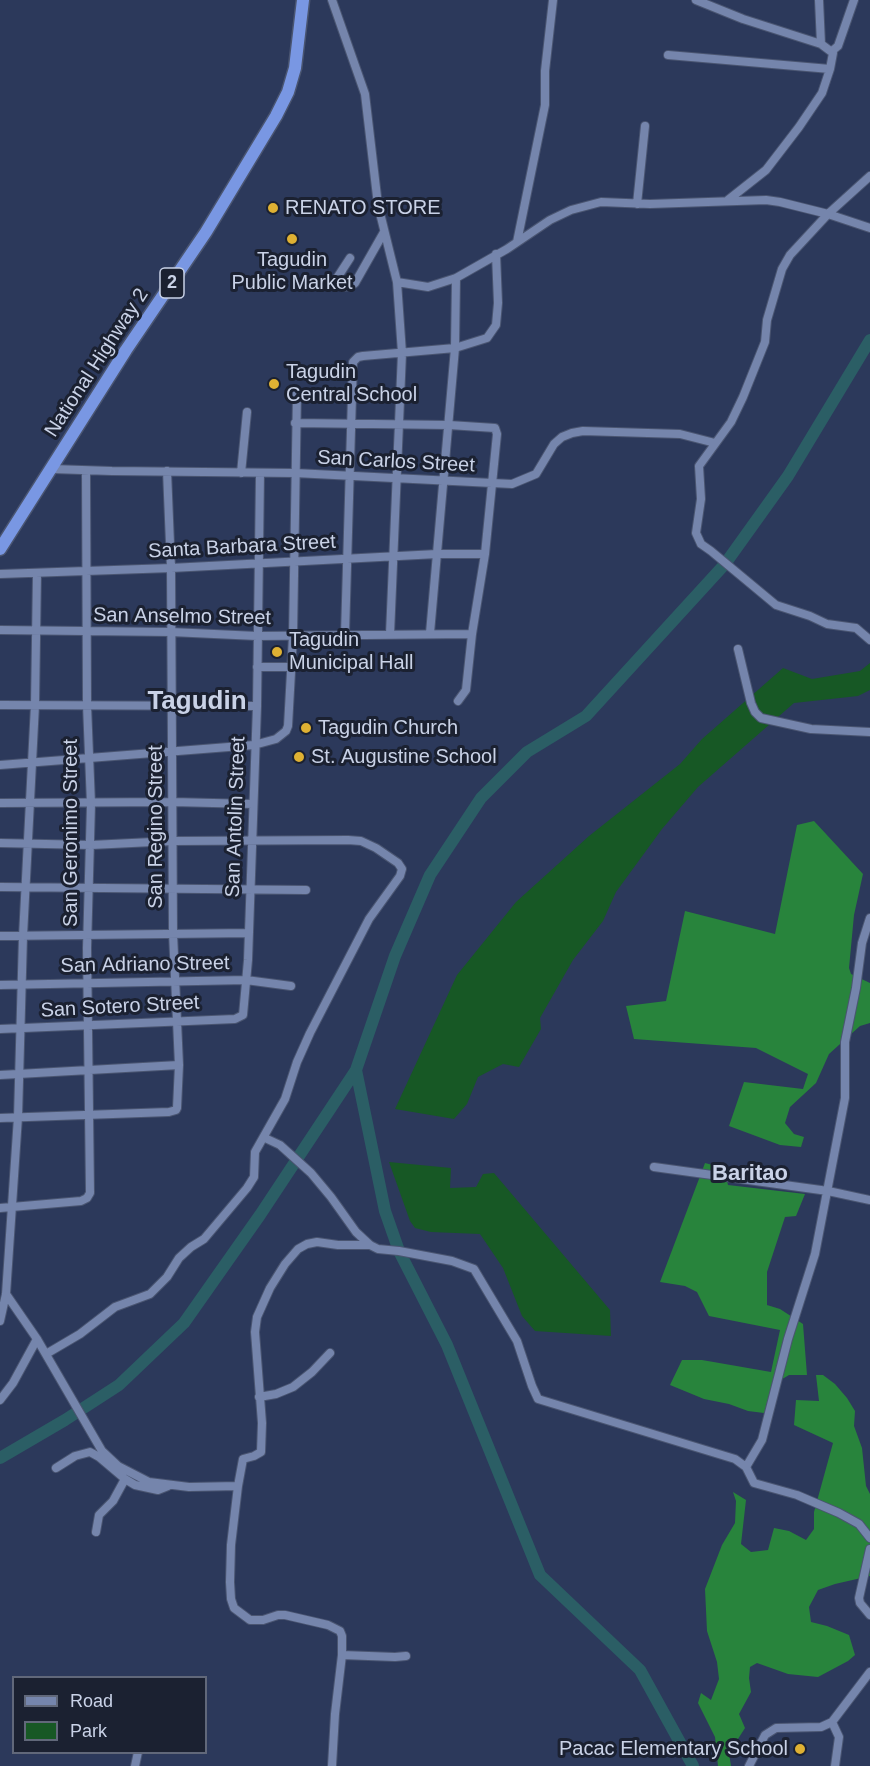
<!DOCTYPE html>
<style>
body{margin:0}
#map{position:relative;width:870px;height:1766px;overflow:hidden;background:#2c395b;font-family:Helvetica,sans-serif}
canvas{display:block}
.legend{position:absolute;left:12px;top:1676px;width:195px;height:78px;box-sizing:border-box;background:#1b2131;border:2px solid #61687a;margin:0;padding:8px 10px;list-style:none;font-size:18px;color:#c9d2e7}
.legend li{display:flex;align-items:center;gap:12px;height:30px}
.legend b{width:30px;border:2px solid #61687a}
</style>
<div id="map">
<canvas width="870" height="1766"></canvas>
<ul class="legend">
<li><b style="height:8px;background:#7585ac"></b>Road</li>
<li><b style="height:16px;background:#175825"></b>Park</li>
</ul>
</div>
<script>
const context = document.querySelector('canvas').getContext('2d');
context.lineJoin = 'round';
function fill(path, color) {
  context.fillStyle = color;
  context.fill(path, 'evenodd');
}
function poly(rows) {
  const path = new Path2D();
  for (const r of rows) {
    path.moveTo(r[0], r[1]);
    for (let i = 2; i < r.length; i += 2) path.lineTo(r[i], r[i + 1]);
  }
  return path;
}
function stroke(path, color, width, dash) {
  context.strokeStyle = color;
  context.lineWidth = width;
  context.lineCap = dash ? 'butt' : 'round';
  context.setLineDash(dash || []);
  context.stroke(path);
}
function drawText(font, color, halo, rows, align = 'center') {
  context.font = font + ' Helvetica,sans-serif';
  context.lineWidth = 6;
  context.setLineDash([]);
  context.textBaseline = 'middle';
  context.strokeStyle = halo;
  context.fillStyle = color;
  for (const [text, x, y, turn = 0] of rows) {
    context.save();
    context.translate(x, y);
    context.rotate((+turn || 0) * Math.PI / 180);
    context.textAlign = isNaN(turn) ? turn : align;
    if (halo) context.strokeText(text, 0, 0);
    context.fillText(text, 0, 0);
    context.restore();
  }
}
fill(poly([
 [870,663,870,690,858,696,794,703,698,787,662,829,616,892,603,921,573,960,540,1018,541,1029,519,1067,503,1064,478,1077,467,1104,454,1119,395,1109,457,975,516,902,589,836,680,764,702,739,783,668,812,679,860,671],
 [389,1162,451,1168,450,1188,476,1187,483,1174,494,1173,610,1310,611,1336,535,1331,522,1316,503,1268,480,1234,431,1232,415,1228,410,1221]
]), '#175825');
fill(poly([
 [814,821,863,874,854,915,849,968,851,974,870,983,870,1023,860,1026,829,1054,816,1083,790,1107,785,1123,794,1134,804,1137,801,1147,780,1145,729,1126,744,1082,803,1089,808,1074,756,1048,634,1039,626,1006,666,1001,685,911,775,934,797,825],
 [705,1163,724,1168,728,1185,805,1194,796,1216,785,1217,767,1272,767,1305,780,1309,803,1324,807,1375,789,1375,779,1381,772,1414,748,1411,729,1404,704,1399,670,1385,682,1360,702,1360,771,1372,780,1330,709,1316,697,1292,685,1286,660,1282],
 [816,1375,823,1375,835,1384,847,1398,855,1411,854,1426,862,1448,866,1486,870,1494,870,1576,835,1584,818,1590,809,1607,811,1622,827,1626,849,1635,855,1655,848,1661,818,1677,788,1674,757,1663,750,1667,749,1678,751,1692,739,1714,745,1728,729,1753,731,1766,718,1766,715,1737,698,1703,701,1693,711,1700,719,1679,717,1662,707,1631,705,1589,722,1545,735,1523,736,1501,733,1492,746,1500,741,1544,751,1552,768,1550,774,1528,789,1531,806,1540,814,1529,814,1512,833,1443,794,1425,796,1400,819,1401]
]), '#28843c');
stroke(poly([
 [356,1070,385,1211,399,1251,447,1345,540,1575,640,1670,693,1766],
 [0,1458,65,1420,119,1385,184,1323,260,1215,356,1070,395,956,430,875,481,798,527,752,586,716,725,564,788,476,870,340]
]), '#2b5e65', 12);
const minor = poly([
 [332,0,365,94,378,205,397,282,402,353,390,634],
 [696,0,743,19,821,44,833,53,830,69,822,93,799,127,766,170,728,200],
 [819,0,821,44],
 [832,51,838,46,854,0],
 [668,55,830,69],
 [870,176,828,214,790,255,782,269,767,320,765,342,743,397,731,422,699,466,701,499,696,533,701,544,711,551,776,605,810,616,827,624,856,628,870,640],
 [637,204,645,126],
 [517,242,545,105,545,71,553,0],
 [350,258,337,278,339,284,343,287,351,286,355,283,384,232],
 [397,282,428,287,456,278,507,249,550,220,571,210,601,202,650,204,766,200,780,202,828,214,870,228],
 [295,423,449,425,495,428,497,434,485,554,472,634,466,690,458,701],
 [52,469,112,471,295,473,512,484,536,474,554,444,562,437,572,433,583,431,680,434,715,443],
 [241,473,247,412],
 [0,574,171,568,437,554,485,554],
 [0,630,171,632,257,636,472,634],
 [430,633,455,348,456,278],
 [345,634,353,362,358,357,363,356,455,348,487,338,496,325,498,303,496,254],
 [738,649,751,703,755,712,761,718,811,729,870,732],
 [257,667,291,667],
 [0,705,257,706],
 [0,765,254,745,276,739,286,731,288,726,293,636,297,393],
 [0,803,173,802,253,804],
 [0,843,91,845,173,841,348,840,361,841,376,848,398,863,402,869,400,876,369,919,310,1033,297,1062,285,1099,255,1152,254,1177,247,1188,204,1239,191,1247,179,1258,167,1277,150,1294,115,1307,80,1334,46,1354],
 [0,887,306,890],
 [0,936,249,933],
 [0,985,246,980,291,986],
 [0,1029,235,1019,243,1015,248,960,257,706,260,473],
 [0,1075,179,1065],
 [0,1118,169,1112,176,1110,177,1108,179,1065,173,933,171,568,167,471],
 [265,1138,280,1145,311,1173,331,1197,356,1232,370,1245,378,1249,399,1251,452,1261,474,1269,517,1341,532,1386,538,1399,735,1459,746,1467,754,1483,797,1495,839,1513,859,1524,870,1538],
 [654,1167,828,1191,870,1200],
 [0,1208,81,1201,87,1198,90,1193,87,948,91,804,87,705,86,471],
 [6,1294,37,1339,102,1451,118,1466,149,1482,189,1487,238,1486,231,1545,230,1582,231,1599,234,1608,250,1620,263,1620,278,1615,285,1615,328,1625,340,1631,342,1636,342,1655,335,1714,332,1766],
 [0,1321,6,1294,18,1117,23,936,35,705,37,573],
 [259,1397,276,1394,293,1387,312,1372,330,1353],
 [0,1400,13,1383,37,1339],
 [746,1467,762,1440,788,1339,815,1254,845,1098,845,1042,856,988,862,943,870,918],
 [56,1468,75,1456,90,1452,99,1457,125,1479,135,1485,158,1490,168,1486],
 [238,1486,243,1459,254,1456,261,1452,262,1423,255,1332,257,1317,270,1288,285,1264,298,1249,307,1244,317,1242,338,1245,370,1245],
 [96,1532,99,1515,113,1501,125,1479],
 [870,1549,859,1598,860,1603,870,1615],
 [342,1655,395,1657,406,1656],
 [832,1722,839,1737,835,1766],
 [135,1766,138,1752],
 [749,1766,765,1735,776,1728,821,1727,832,1722,870,1672]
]);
const highway = poly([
 [0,549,126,350,206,232,276,116,288,92,295,68,303,0]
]);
stroke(minor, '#4a5571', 10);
stroke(highway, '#4a5571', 15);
stroke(minor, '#7585ac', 8);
stroke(highway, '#7997e3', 12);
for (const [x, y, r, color] of [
 [273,208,6,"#dfb133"],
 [292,239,6,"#dfb133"],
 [274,384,6,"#dfb133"],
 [277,652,6,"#dfb133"],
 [306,728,6,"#dfb133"],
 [299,757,6,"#dfb133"],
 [800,1749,6,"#dfb133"]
]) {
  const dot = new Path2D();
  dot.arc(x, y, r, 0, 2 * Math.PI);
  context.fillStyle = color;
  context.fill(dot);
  stroke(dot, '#1b2131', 2);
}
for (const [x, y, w] of [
 [172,283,24]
]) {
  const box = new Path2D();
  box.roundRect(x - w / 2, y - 15, w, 30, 4.5);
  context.fillStyle = '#1b2131';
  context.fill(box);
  stroke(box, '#c9d2e7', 1.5);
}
drawText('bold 18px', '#c9d2e7', null, [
 ["2",172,283]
]);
drawText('20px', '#c9d2e7', '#1b2131', [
 ["RENATO STORE",285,208],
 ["Tagudin",292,260,"center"],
 ["Public Market",292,283,"center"],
 ["Tagudin",286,372],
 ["Central School",286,395],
 ["Tagudin",289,640],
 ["Municipal Hall",289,663],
 ["Tagudin Church",318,728],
 ["St. Augustine School",311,757],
 ["Pacac Elementary School",788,1749,"right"]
], 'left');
drawText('20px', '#c9d2e7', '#1b2131', [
 ["National Highway 2",97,363,-57],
 ["San Carlos Street",396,462,3],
 ["Santa Barbara Street",242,547,-3],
 ["San Anselmo Street",182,617,1],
 ["San Antolin Street",236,817,-88],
 ["San Regino Street",156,827,-90],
 ["San Geronimo Street",71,833,-90],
 ["San Adriano Street",145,965,-1],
 ["San Sotero Street",120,1007,-3]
]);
drawText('bold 22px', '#c9d2e7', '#1b2131', [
 ["Baritao",750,1174]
]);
drawText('bold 26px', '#c9d2e7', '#1b2131', [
 ["Tagudin",197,702]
]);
</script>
